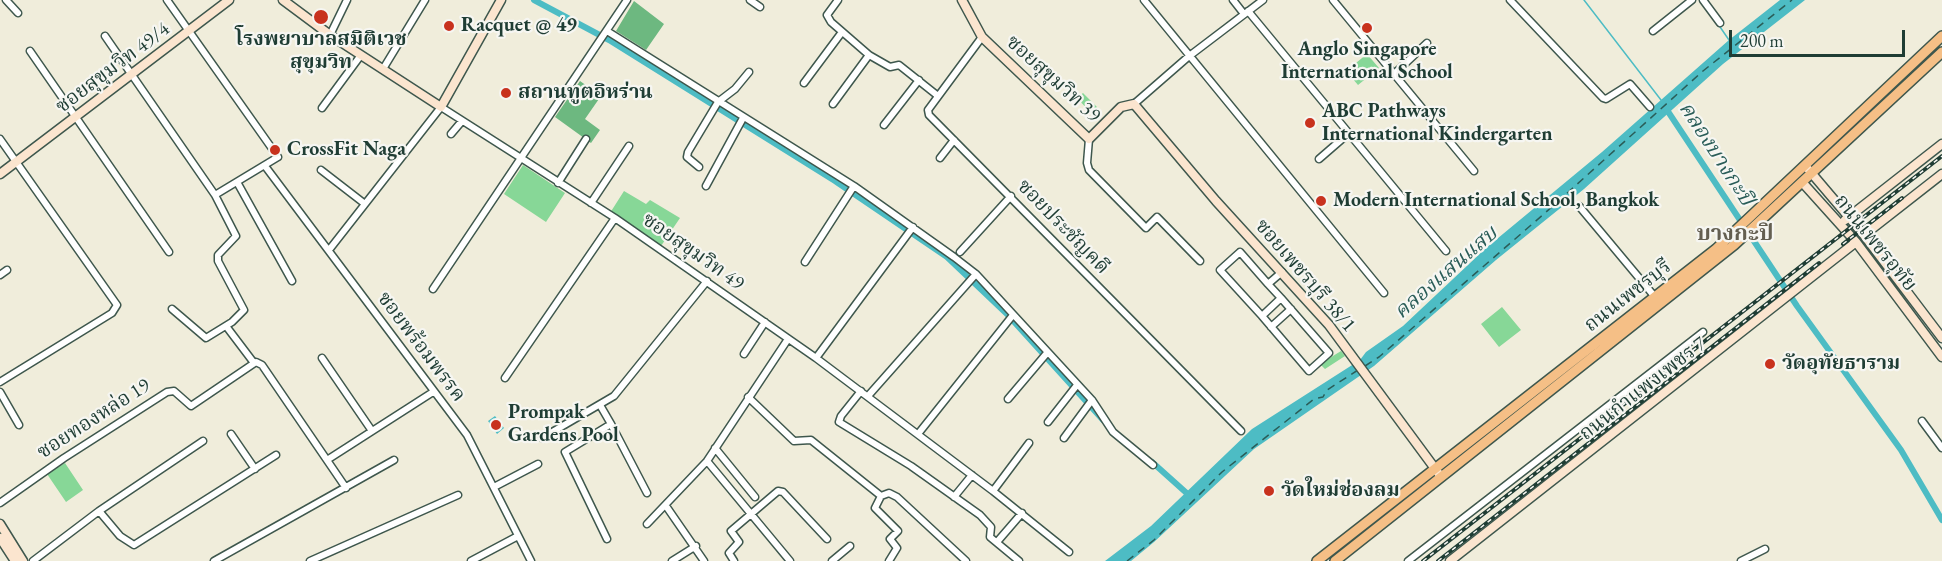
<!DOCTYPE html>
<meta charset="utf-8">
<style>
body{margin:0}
#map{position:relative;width:1942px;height:561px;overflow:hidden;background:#f0eddb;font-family:"EB Garamond",serif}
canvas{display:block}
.scale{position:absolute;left:1729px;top:30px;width:176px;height:27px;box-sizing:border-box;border:3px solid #1f3d34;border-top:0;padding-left:8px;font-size:18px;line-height:21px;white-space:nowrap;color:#1f3d34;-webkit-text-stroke:4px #f6f6f2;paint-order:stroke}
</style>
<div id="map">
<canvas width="1942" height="561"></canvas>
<div class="scale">200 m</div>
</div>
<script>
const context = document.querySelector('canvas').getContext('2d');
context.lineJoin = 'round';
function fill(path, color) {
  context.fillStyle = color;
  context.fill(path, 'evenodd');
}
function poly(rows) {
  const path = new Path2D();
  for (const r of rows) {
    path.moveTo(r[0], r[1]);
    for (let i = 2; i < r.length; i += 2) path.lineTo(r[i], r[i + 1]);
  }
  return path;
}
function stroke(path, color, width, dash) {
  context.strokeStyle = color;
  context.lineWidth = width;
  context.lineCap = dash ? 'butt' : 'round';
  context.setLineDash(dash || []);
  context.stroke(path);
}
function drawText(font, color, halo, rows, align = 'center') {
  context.font = font + ' "EB Garamond","Noto Serif Thai",serif';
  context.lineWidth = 4.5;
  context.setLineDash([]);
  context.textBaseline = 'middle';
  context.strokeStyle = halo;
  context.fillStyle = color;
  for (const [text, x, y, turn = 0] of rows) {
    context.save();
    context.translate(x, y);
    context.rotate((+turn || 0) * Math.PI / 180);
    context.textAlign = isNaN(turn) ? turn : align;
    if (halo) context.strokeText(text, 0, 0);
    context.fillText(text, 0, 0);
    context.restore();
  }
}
fill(poly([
 [1367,54,1379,68,1358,85,1346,71],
 [1083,93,1097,107,1091,113,1077,98],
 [523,165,565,193,546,222,504,194],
 [624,191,646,204,650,200,680,218,661,246,610,213],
 [1502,307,1521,330,1499,347,1481,324],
 [1341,351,1345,356,1325,369,1320,364],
 [65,463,83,490,66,502,47,474]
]), '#87d797');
fill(poly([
 [634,1,664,24,646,50,616,31],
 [580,81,601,96,585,119,600,130,591,143,555,117]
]), '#6db880');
fill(poly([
 [1780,0,1805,0,1723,64,1584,189,1496,260,1374,366,1254,449,1154,542,1131,561,1105,561,1151,526,1252,429,1360,360,1366,352,1403,326,1486,248,1602,152,1729,40],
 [495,416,504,428,497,434,488,421]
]), '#4dbcc4');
stroke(poly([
 [1584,0,1661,100],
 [1718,24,1729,40]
]), '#4dbcc4', 1.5);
stroke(poly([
 [534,0,609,40,835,181,947,257,1007,314,1103,420],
 [1665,107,1797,306,1901,450,1942,520],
 [1152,462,1191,497]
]), '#4dbcc4', 6);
stroke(poly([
 [1365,366,1379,357,1545,213,1703,71,1792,0],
 [1127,561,1154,540,1222,472,1314,399,1323,397,1327,390,1358,370]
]), '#2a5d58', 1.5, [8, 6]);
const street = poly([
 [6,0,18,13],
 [167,0,278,157,215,195],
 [750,0,760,7],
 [838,0,827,15,831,22,869,55,890,67,899,65,938,96],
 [1144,0,1384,293],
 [1233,0,1244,14],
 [1333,0,1474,171],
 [1510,0,1603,98,1606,99,1630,84,1650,107],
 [1703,0,1720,23],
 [1248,11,1446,251],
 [607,31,854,186,954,257,976,274,1092,400,1113,432,1153,465],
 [1653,31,1692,0],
 [330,35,347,0],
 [105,36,215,195,236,236,218,255,218,261,244,310,232,322,206,338,172,309],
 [982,37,928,110,929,115,1241,431],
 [30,51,169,252],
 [383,69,425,0],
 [1394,74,1427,43],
 [804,83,842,32],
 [833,104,869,55],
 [1134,104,1188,57,1263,0],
 [322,108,361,55],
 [884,125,919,80],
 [451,134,462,121],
 [0,139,117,305,112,313,0,382],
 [1089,139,1087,163,1089,170,1146,228,1157,217,1200,261],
 [940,158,954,140],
 [1319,159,1349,133],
 [265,166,467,435,531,561],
 [699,167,687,157,688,152,718,102,735,89,749,72],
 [321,170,365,204],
 [237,182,292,281],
 [558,183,586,139],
 [706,186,743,118],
 [591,203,629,146],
 [1579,206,1655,297],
 [329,250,441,107,615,218,816,358,993,491,1069,552],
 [960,252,1011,196],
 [805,262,854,186],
 [0,275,7,270],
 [1268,284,1240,252,1220,270,1262,316,1281,298,1268,284,1282,272],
 [433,289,627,0],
 [1262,316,1309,371,1329,353,1281,298],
 [226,326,254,363],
 [1271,327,1291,309],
 [744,354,765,322],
 [322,358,372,431],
 [816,358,913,227],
 [505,378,615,218],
 [861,391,841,416,839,422,911,466,980,515,991,527,990,537,1019,561],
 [0,392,19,425],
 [868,396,976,274],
 [748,397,794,441,811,440,881,496,889,493,897,497,966,561],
 [1008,399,1047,353],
 [600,405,611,424,565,452,607,539],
 [1922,421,1942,448],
 [1048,422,1077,385],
 [611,424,647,493],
 [231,434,255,469],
 [918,434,1013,315],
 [542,438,614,396,707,281],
 [1064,438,1092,400],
 [715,448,755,497],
 [327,460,433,392],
 [707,461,790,561],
 [494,487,538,464],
 [993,491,1029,443],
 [881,496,875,508,898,531,890,539,897,548,889,561],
 [954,497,972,475],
 [0,503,64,458,167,392,174,391,191,406,256,362,262,365,346,488],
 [666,506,704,561],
 [99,511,120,536,134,545,276,455],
 [647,524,707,461,788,339],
 [997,542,1022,513],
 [33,561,99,511,203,441],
 [214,561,394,460],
 [310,561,458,495],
 [471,561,518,536],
 [672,561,696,546],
 [734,561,729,553,739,542,731,531,778,491,783,492,827,539],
 [832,561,850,546],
 [1408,561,1703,332],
 [1741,561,1765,549]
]);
const secondary = poly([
 [283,0,330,35,441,107,501,0],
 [962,0,982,37,1089,139,1121,107,1134,104,1216,201,1329,325,1439,474],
 [1808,169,1864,235,1942,338],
 [0,174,229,0],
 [1802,182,1856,242,1942,357],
 [1845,220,1942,144],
 [1864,235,1942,174],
 [0,524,23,561],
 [0,538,15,561],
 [1450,561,1856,242]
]);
const primary = poly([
 [1317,561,1716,249,1942,36],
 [1335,561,1734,245,1942,52]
]);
stroke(street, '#3e574d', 9);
stroke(secondary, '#3e574d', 11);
stroke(primary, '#3e574d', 12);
stroke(street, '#fff', 6);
stroke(secondary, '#fbe5cf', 8);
stroke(primary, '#f5bf86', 9);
const rail = poly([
 [1843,244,1902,198],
 [1423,561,1942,156],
 [1438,561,1819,263]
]);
stroke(rail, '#1f3d34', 4);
stroke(rail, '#f6f6f2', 1.5, [4.5]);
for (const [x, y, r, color] of [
 [321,17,8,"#c8321e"],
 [449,26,6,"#c8321e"],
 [1367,28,6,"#c8321e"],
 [506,93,6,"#c8321e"],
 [1310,123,6,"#c8321e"],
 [275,150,6,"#c8321e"],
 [1321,201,6,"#c8321e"],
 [1770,364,6,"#c8321e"],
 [496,425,6,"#c8321e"],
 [1269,491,6,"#c8321e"]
]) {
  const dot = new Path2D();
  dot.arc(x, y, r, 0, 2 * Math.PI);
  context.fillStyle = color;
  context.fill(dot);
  stroke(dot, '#f6f6f2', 2);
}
drawText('bold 20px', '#1f3d34', '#f6f6f2', [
 ["Racquet @ 49",461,26],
 ["โรงพยาบาลสมิติเวช",321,40,"center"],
 ["สุขุมวิท",321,63,"center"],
 ["Anglo Singapore",1367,50,"center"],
 ["International School",1367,73,"center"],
 ["สถานทูตอิหร่าน",518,93],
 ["ABC Pathways",1322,112],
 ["International Kindergarten",1322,135],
 ["CrossFit Naga",287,150],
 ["Modern International School, Bangkok",1333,201],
 ["วัดอุทัยธาราม",1782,364],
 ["Prompak",508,413],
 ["Gardens Pool",508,436],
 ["วัดใหม่ช่องลม",1281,491]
], 'left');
drawText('20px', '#1f3d34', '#f6f6f2', [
 ["ซอยสุขุมวิท 49/4",113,68,-37],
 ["ซอยสุขุมวิท 39",1053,79,42],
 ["ซอยประชัญคดี",1063,227,46],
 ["ถนนเพชรอุทัย",1875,243,51],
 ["ซอยสุขุมวิท 49",693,252,35],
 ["ซอยเพชรบุรี 38/1",1305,276,49],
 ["ถนนเพชรบุรี",1628,296,-38],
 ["ซอยพร้อมพรรค",421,347,53],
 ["ถนนกำแพงเพชร 7",1643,389,-38],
 ["ซอยทองหล่อ 19",94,419,-33]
]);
drawText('italic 21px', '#2a5d58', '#f6f6f2', [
 ["คลองบางกะปิ",1716,154,57],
 ["คลองแสนแสบ",1446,273,-41]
]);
drawText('bold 22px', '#645f51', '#f6f6f2', [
 ["บางกะปิ",1735,234]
]);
</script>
